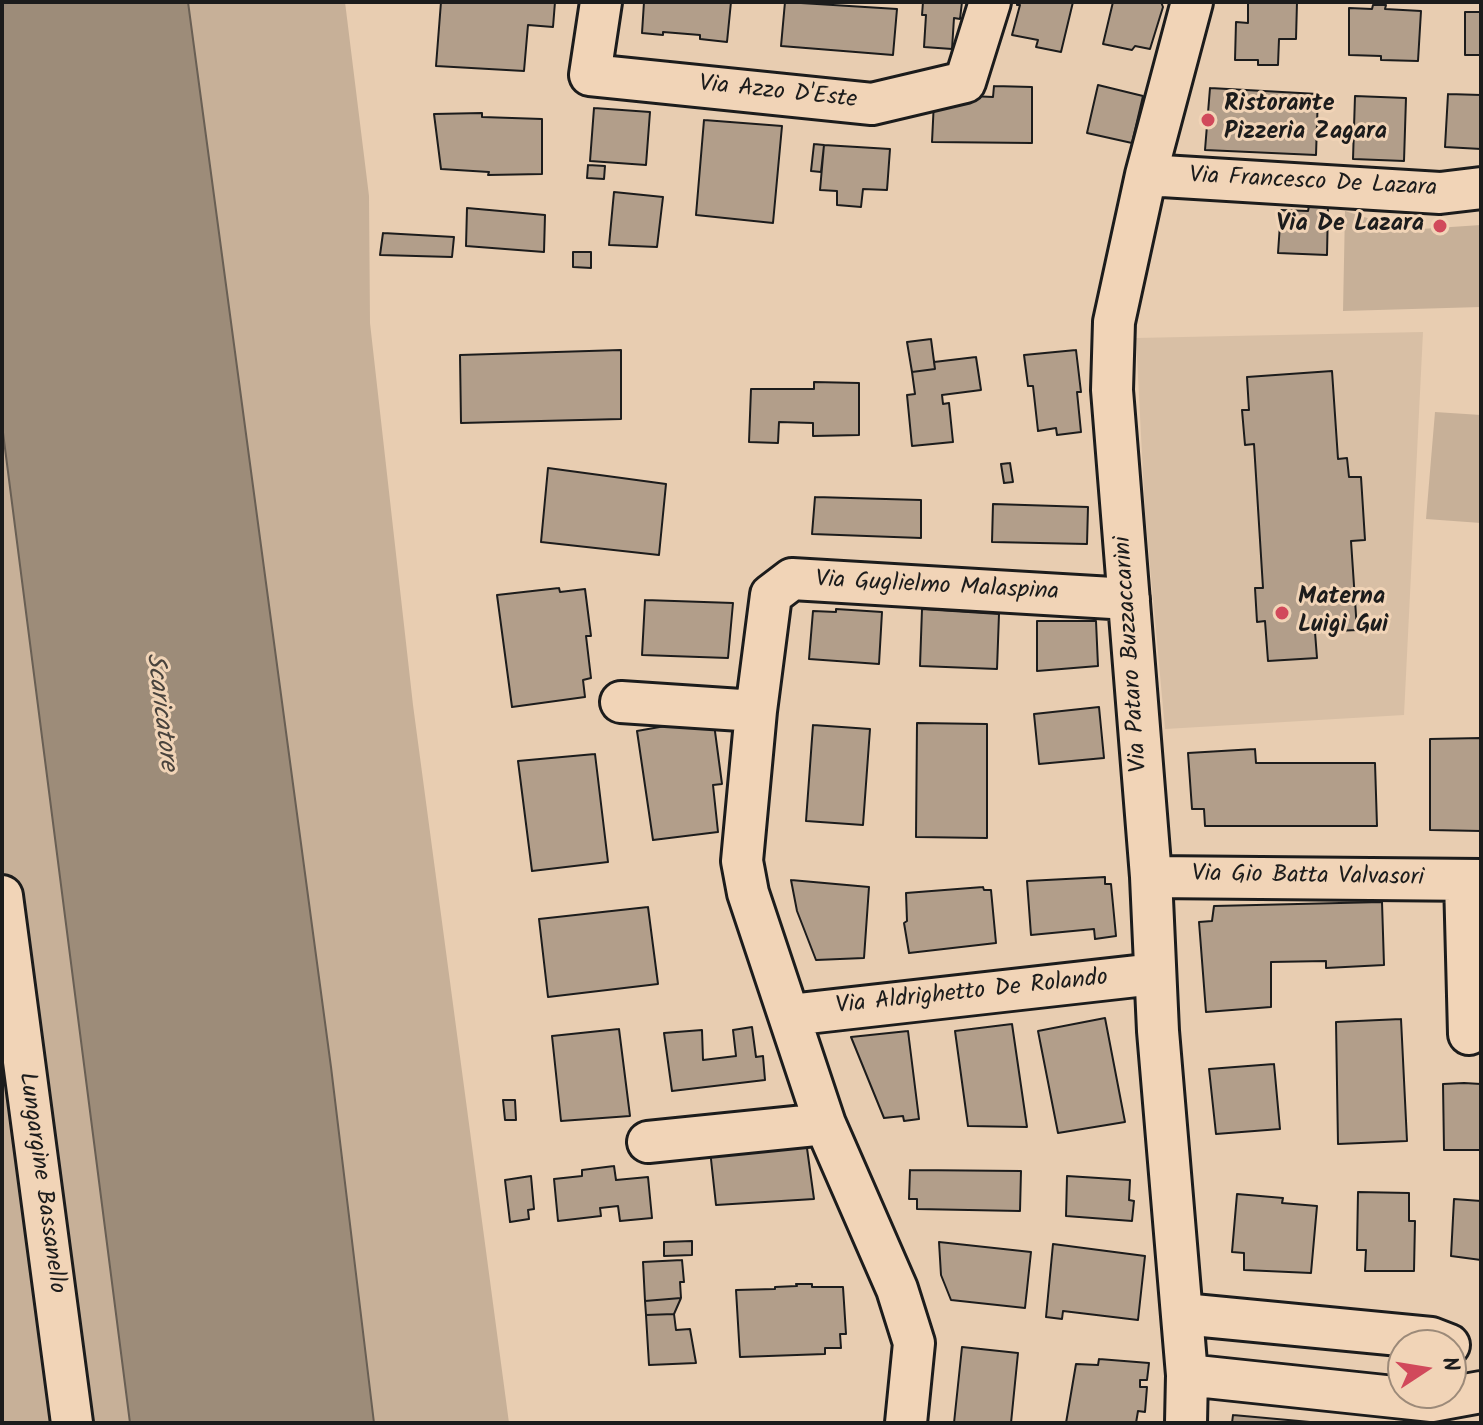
<!DOCTYPE html>
<style>
body{margin:0}
#map{position:relative;width:1483px;height:1425px;overflow:hidden;background:#e8cdb1;font-family:Kalam,sans-serif}
canvas{display:block}
.frame{position:absolute;inset:0;border:4px solid #1c1c1c;pointer-events:none}
.north{position:absolute;left:1387px;top:1329px;width:80px;height:80px;box-sizing:border-box;background:#f1d4b7;border:2px solid #9c8a79;border-radius:50%;rotate:78deg;font-size:22px;font-weight:700;line-height:32px;text-align:center;color:#1c1c1c}
.north::after{content:'';display:block;margin:auto;width:28px;height:36px;background:#d1495b;clip-path:polygon(50% 0,100% 100%,50% 72%,0 100%)}
</style>
<div id="map">
<canvas width="1483" height="1425"></canvas>
<div class="frame"></div>
<div class="north">N</div>
</div>
<script>
const context = document.querySelector('canvas').getContext('2d');
context.lineJoin = 'round';
function fill(path, color) {
  context.fillStyle = color;
  context.fill(path, 'evenodd');
}
function poly(rows) {
  const path = new Path2D();
  for (const r of rows) {
    path.moveTo(r[0], r[1]);
    for (let i = 2; i < r.length; i += 2) path.lineTo(r[i], r[i + 1]);
  }
  return path;
}
function stroke(path, color, width, dash) {
  context.strokeStyle = color;
  context.lineWidth = width;
  context.lineCap = dash ? 'butt' : 'round';
  context.setLineDash(dash || []);
  context.stroke(path);
}
function drawText(font, color, halo, rows, align = 'center') {
  context.font = font + ' Kalam,sans-serif';
  context.lineWidth = 6;
  context.setLineDash([]);
  context.textBaseline = 'middle';
  context.strokeStyle = halo;
  context.fillStyle = color;
  for (const [text, x, y, turn = 0] of rows) {
    context.save();
    context.translate(x, y);
    context.rotate((+turn || 0) * Math.PI / 180);
    context.textAlign = isNaN(turn) ? turn : align;
    if (halo) context.strokeText(text, 0, 0);
    context.fillText(text, 0, 0);
    context.restore();
  }
}
fill(poly([
 [1423,332,1404,715,1165,729,1145,512,1136,338]
]), '#d8bfa5');
fill(poly([
 [2,2,345,2,369,196,370,323,413,705,509,1423,2,1423],
 [1345,211,1406,230,1481,225,1481,307,1343,311],
 [1435,412,1481,415,1481,523,1426,519]
]), '#c7b098');
const water = poly([
 [2,2,188,2,331,1067,374,1423,130,1423,2,425,2,2]
]);
fill(water, '#9d8c79');
stroke(water, '#695f54', 2);
const building = poly([
 [441,2,555,2,553,27,528,25,524,71,436,66,441,2],
 [644,2,731,2,727,42,700,39,700,35,663,32,663,35,642,33,644,2],
 [785,2,897,9,893,55,781,46,785,2],
 [923,2,962,2,960,19,954,18,952,49,924,47,926,15,922,15,923,2],
 [1017,2,1073,2,1061,52,1036,47,1038,40,1012,35,1020,5,1017,5,1017,2],
 [1113,2,1161,2,1163,7,1150,49,1135,46,1132,50,1103,44,1113,2],
 [1248,2,1297,2,1296,39,1279,39,1278,65,1258,65,1258,60,1235,60,1236,22,1248,23,1248,2],
 [1373,5,1386,5,1385,9,1421,11,1418,61,1381,60,1381,56,1349,55,1349,8,1372,9,1373,5],
 [1465,12,1481,12,1481,55,1465,55,1465,12],
 [1098,85,1143,96,1132,143,1087,133,1098,85],
 [994,86,1032,87,1032,143,932,142,934,101,971,96,993,97,994,86],
 [1210,88,1318,94,1316,155,1205,150,1210,88],
 [1448,94,1481,95,1481,149,1445,147,1448,94],
 [1355,96,1406,98,1404,161,1353,159,1355,96],
 [594,108,650,112,646,165,590,161,594,108],
 [482,113,482,117,542,119,542,174,488,175,489,172,441,169,434,114,482,113],
 [704,120,782,126,773,223,696,215,704,120],
 [814,144,824,145,821,172,811,171,814,144],
 [824,145,890,149,887,190,863,189,861,207,837,205,837,191,820,190,824,145],
 [588,165,605,166,604,179,587,178,588,165],
 [614,192,663,197,657,247,609,245,614,192],
 [1309,206,1328,206,1327,255,1278,253,1281,210,1308,211,1309,206],
 [467,208,545,215,544,252,466,246,467,208],
 [383,233,454,237,452,257,380,255,383,233],
 [573,252,591,252,591,268,573,267,573,252],
 [931,339,935,369,912,372,907,342,931,339],
 [621,350,621,419,461,423,460,355,621,350],
 [1076,350,1081,392,1077,392,1081,432,1057,435,1056,428,1038,431,1033,386,1028,386,1024,355,1076,350],
 [976,357,981,390,942,395,943,404,949,403,953,442,912,446,907,395,915,394,912,372,935,369,934,362,976,357],
 [1332,371,1338,459,1347,458,1349,477,1361,477,1365,540,1351,541,1357,630,1315,632,1317,658,1268,661,1265,621,1257,622,1255,588,1263,588,1254,444,1245,445,1242,410,1249,410,1247,377,1332,371],
 [814,382,859,383,859,435,813,436,813,423,779,422,778,443,749,442,751,389,814,389,814,382],
 [1010,463,1013,482,1004,483,1001,464,1010,463],
 [548,468,666,484,659,555,541,542,548,468],
 [815,497,921,500,921,538,812,534,815,497],
 [993,504,1088,507,1087,544,992,542,993,504],
 [559,588,560,592,585,589,591,636,586,636,591,678,583,680,585,697,512,707,497,595,559,588],
 [645,600,733,603,728,658,642,655,645,600],
 [836,609,882,612,879,664,809,659,813,611,836,612,836,609],
 [922,609,999,614,997,669,920,666,922,609],
 [1037,621,1096,621,1098,666,1037,671,1037,621],
 [1099,707,1104,758,1039,764,1034,714,1099,707],
 [682,723,683,728,714,724,722,784,713,785,718,832,653,840,637,731,682,723],
 [917,723,987,724,987,838,916,837,917,723],
 [813,725,870,729,863,825,806,821,813,725],
 [1481,738,1481,831,1430,830,1430,739,1481,738],
 [1255,749,1256,763,1375,763,1377,826,1205,826,1204,809,1192,809,1188,753,1255,749],
 [595,754,608,862,532,871,518,761,595,754],
 [1105,877,1105,884,1111,884,1116,936,1095,939,1094,929,1031,935,1027,881,1105,877],
 [791,880,869,887,864,958,816,960,797,911,791,880],
 [983,887,984,890,991,890,996,943,909,953,904,923,907,921,906,893,983,887],
 [1382,902,1384,965,1326,968,1326,961,1271,962,1271,1007,1206,1012,1199,922,1212,921,1214,906,1382,902],
 [648,907,658,984,548,997,539,919,648,907],
 [1105,1018,1125,1122,1058,1133,1038,1031,1105,1018],
 [1401,1019,1407,1141,1338,1144,1336,1022,1401,1019],
 [1012,1024,1027,1127,968,1126,955,1031,1012,1024],
 [752,1027,756,1057,763,1056,765,1080,672,1091,664,1033,702,1030,703,1060,736,1056,733,1030,752,1027],
 [619,1029,630,1116,561,1121,552,1036,619,1029],
 [908,1031,919,1119,904,1121,903,1116,884,1118,851,1037,908,1031],
 [1274,1064,1280,1129,1216,1134,1209,1069,1274,1064],
 [1464,1083,1481,1084,1481,1150,1444,1150,1443,1084,1464,1083],
 [503,1100,515,1100,516,1120,505,1120,503,1100],
 [806,1141,814,1199,716,1205,710,1150,806,1141],
 [614,1166,616,1180,648,1177,652,1218,620,1221,618,1206,600,1208,601,1216,558,1221,554,1179,582,1176,582,1170,614,1166],
 [910,1170,1021,1171,1020,1211,917,1209,917,1199,909,1199,910,1170],
 [531,1176,534,1209,528,1210,529,1219,510,1222,505,1180,531,1176],
 [1067,1176,1130,1180,1129,1200,1134,1201,1132,1221,1066,1216,1067,1176],
 [1358,1192,1409,1193,1409,1221,1415,1221,1414,1271,1365,1271,1366,1250,1357,1250,1358,1192],
 [1237,1194,1283,1198,1282,1203,1317,1206,1311,1273,1244,1270,1244,1253,1232,1252,1237,1194],
 [1454,1199,1481,1201,1481,1260,1451,1256,1454,1199],
 [692,1241,692,1255,664,1256,664,1242,692,1241],
 [939,1242,1031,1252,1025,1308,951,1300,941,1275,939,1242],
 [1053,1244,1145,1256,1138,1320,1063,1311,1062,1319,1046,1317,1053,1244],
 [682,1260,684,1282,680,1282,681,1298,645,1301,643,1262,682,1260],
 [796,1284,812,1284,812,1287,843,1287,846,1334,840,1334,841,1348,825,1348,825,1354,740,1357,736,1290,775,1289,775,1287,797,1286,796,1284],
 [681,1298,674,1314,646,1315,645,1301,681,1298],
 [674,1314,676,1330,690,1329,696,1363,649,1365,646,1315,674,1314],
 [962,1347,1018,1353,1011,1423,954,1423,962,1347],
 [1099,1359,1149,1363,1147,1380,1140,1380,1140,1387,1147,1387,1145,1412,1138,1411,1136,1423,1066,1423,1076,1364,1098,1365,1099,1359],
 [1233,1415,1310,1422,1310,1423,1232,1423,1233,1415]
]);
fill(building, '#b29e8a');
stroke(building, '#1c1c1c', 2);
const minor = poly([
 [601,2,590,75,872,104,965,82,990,2],
 [1146,175,1440,193,1481,188],
 [621,702,756,711],
 [1151,877,1481,880],
 [1465,880,1469,1034],
 [2,896,72,1423],
 [789,1015,1154,974],
 [648,1142,825,1124],
 [1183,1314,1431,1338,1449,1345],
 [1187,1375,1432,1401,1481,1392],
 [906,1423,914,1343,897,1289,825,1124,748,893,742,861,756,711,771,595,792,579,1129,599],
 [1186,1423,1187,1375,1158,1031,1151,877,1112,390,1114,322,1146,175,1192,2]
]);
stroke(minor, '#1c1c1c', 46);
stroke(minor, '#f1d4b7', 40);
for (const [x, y, r, color] of [
 [1208,120,8,"#d1495b"],
 [1440,226,8,"#d1495b"],
 [1282,613,8,"#d1495b"]
]) {
  const dot = new Path2D();
  dot.arc(x, y, r, 0, 2 * Math.PI);
  context.fillStyle = color;
  context.fill(dot);
  stroke(dot, '#f1d4b7', 3);
}
drawText('24px', '#1c1c1c', '#f1d4b7', [
 ["Via Azzo D'Este",778,94,6],
 ["Via Francesco De Lazara",1313,184,3],
 ["Via Guglielmo Malaspina",937,588,3],
 ["Via Pataro Buzzaccarini",1133,654,-94],
 ["Via Gio Batta Valvasori",1308,878,1],
 ["Via Aldrighetto De Rolando",972,994,-6],
 ["Lungargine Bassanello",40,1183,82]
]);
drawText('bold 24px', '#1c1c1c', '#f1d4b7', [
 ["Ristorante",1224,106],
 ["Pizzeria Zagara",1224,134],
 ["Via De Lazara",1424,226,"right"],
 ["Materna",1298,599],
 ["Luigi Gui",1298,627]
], 'left');
drawText('italic 26px', '#49433d', '#f1d4b7', [
 ["Scaricatore",159,712,83]
]);
</script>
